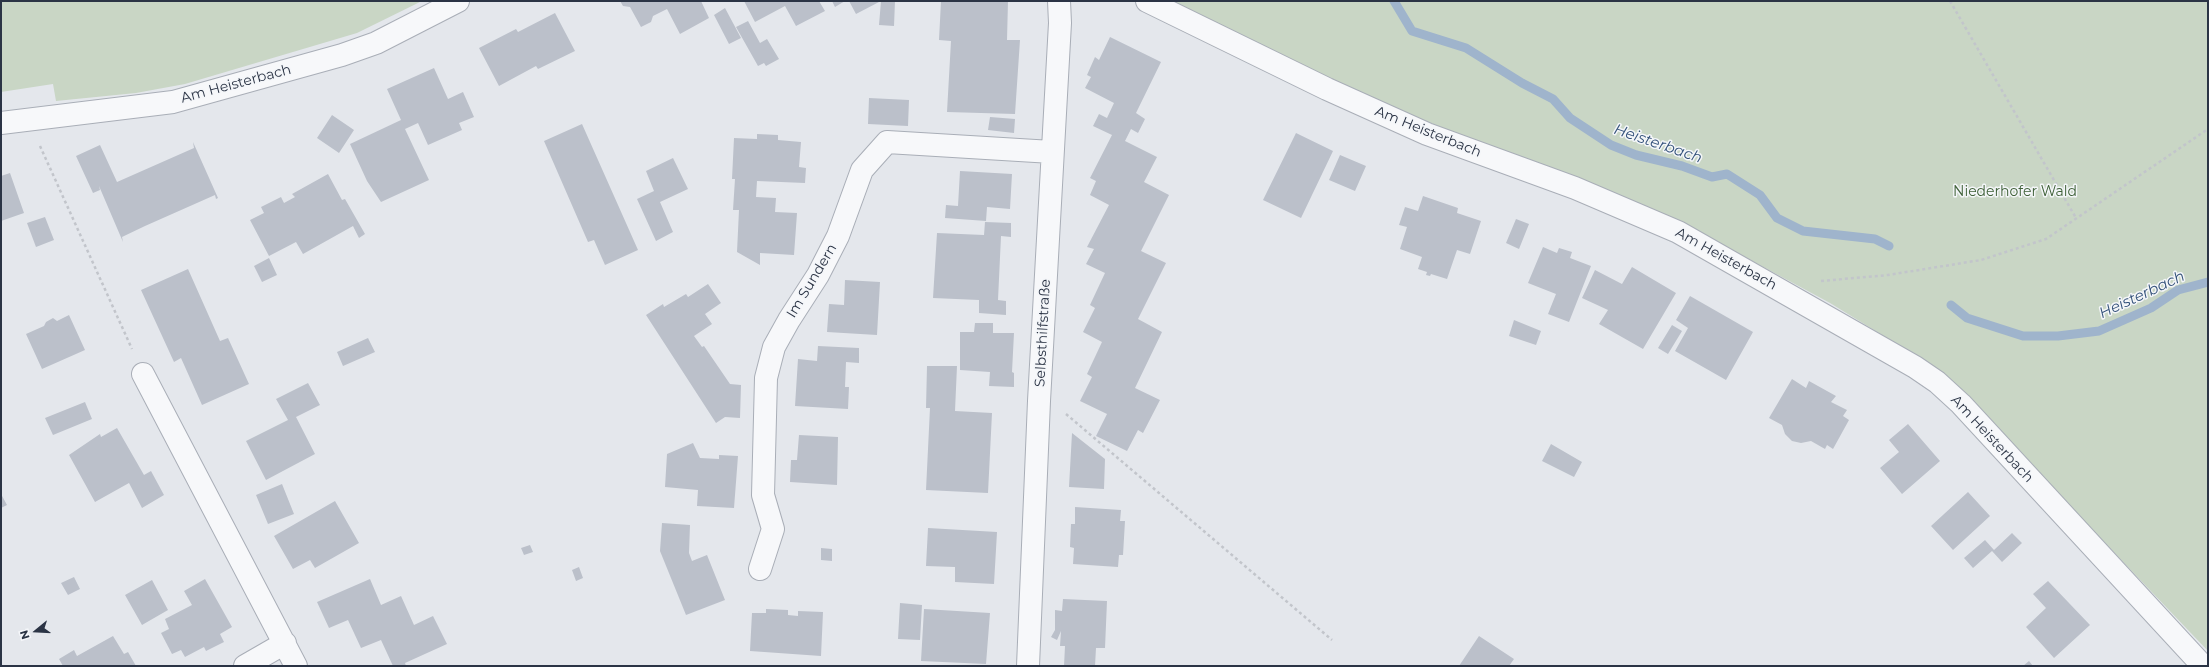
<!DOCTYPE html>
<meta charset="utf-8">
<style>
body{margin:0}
#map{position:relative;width:2209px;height:667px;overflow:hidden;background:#e4e7ec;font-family:Montserrat,sans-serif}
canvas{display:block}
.frame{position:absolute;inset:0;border:2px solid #2b3445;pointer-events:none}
.north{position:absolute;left:16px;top:611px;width:40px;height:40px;-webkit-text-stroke:3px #f4f6f9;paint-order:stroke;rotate:252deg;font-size:11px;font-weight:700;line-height:16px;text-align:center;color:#2b3445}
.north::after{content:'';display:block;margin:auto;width:14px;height:18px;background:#2b3445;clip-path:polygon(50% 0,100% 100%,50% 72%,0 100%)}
</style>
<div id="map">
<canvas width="2209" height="667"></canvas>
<div class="frame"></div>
<div class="north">N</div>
</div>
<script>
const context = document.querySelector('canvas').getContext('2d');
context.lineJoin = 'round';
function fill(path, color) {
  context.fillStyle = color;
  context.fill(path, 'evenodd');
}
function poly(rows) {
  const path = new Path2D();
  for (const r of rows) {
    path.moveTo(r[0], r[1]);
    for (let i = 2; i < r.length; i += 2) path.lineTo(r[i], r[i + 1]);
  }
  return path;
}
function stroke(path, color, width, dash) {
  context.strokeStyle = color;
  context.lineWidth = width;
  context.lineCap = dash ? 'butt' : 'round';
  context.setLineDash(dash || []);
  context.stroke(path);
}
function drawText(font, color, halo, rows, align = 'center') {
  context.font = font + ' Montserrat,sans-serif';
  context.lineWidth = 3;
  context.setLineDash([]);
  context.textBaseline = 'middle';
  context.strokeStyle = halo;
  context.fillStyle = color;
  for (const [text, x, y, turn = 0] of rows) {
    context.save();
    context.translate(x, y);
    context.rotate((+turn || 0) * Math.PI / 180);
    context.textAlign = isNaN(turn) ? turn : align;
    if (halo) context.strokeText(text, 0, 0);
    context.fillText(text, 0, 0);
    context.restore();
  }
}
fill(poly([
 [1,1,422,1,357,33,185,84,136,93,56,101,53,84,1,92],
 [1172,1,2208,1,2208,651,1960,391,1913,354,1830,303,1667,215,1392,108]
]), '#c9d6c5');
stroke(poly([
 [1394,1,1412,31,1466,48,1522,83,1553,99,1570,118,1611,145,1636,155,1682,166,1712,177,1727,174,1760,195,1777,218,1803,231,1875,239,1889,246],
 [1951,305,1967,318,2023,336,2058,336,2099,331,2151,308,2178,290,2208,282]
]), '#9fb4cc', 9);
fill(poly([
 [620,1,701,1,709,18,680,34,667,9,653,16,651,22,641,27,630,7,623,6],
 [744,1,819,1,825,11,796,26,785,6,755,22],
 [832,1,845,1,835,7],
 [849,1,878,1,879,2,856,14],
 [881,1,895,1,894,26,879,25],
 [941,1,1008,1,1007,40,1020,40,1015,114,947,112,951,41,939,40],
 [725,8,741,38,729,44,714,15],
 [555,13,575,51,538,69,536,66,499,86,479,48,516,29,518,32],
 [748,21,760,43,767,39,779,59,766,66,764,63,758,66,736,27],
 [1110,37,1161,62,1136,113,1145,119,1138,133,1131,129,1125,141,1157,157,1144,182,1169,195,1141,251,1166,263,1138,319,1162,332,1135,388,1160,400,1143,433,1138,430,1127,451,1096,436,1107,414,1080,401,1092,377,1087,374,1102,342,1083,332,1095,308,1090,305,1105,273,1086,264,1094,249,1087,247,1109,205,1090,195,1096,181,1090,178,1112,135,1093,126,1099,114,1107,118,1114,103,1085,88,1091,77,1087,75,1095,57,1099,60],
 [434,68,448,99,463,92,474,117,459,123,462,130,428,145,418,123,405,129,429,180,381,202,367,181,350,144,401,120,387,89],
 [869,98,909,100,908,126,868,124],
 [332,115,354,130,339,153,317,138],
 [990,117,1015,119,1014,133,988,130],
 [582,124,638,250,605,265,594,240,588,242,544,141],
 [1296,133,1333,151,1301,218,1263,200],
 [757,134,778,135,778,140,801,142,799,167,806,168,805,183,757,181,756,197,776,198,775,212,797,213,794,255,760,253,760,265,737,252,739,210,733,210,735,179,732,179,734,138,757,139],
 [193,142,218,198,216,199,215,195,145,226,122,237,123,242,99,186,100,190,93,193,76,156,100,145,117,182,194,148],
 [1340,155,1366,166,1355,191,1329,180],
 [673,158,688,189,660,202,673,232,656,241,637,199,654,191,646,171],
 [960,171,1012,174,1010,209,987,207,986,221,945,218,946,205,958,206],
 [10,173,24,213,1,221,1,176],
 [328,174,342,200,345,199,365,234,359,238,353,226,303,254,296,242,269,256,250,220,264,213,261,207,281,197,284,203,295,197,292,194],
 [1423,196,1458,208,1457,213,1481,221,1470,254,1457,250,1447,279,1431,274,1430,276,1426,275,1427,272,1418,269,1422,257,1400,249,1407,227,1399,225,1405,207,1418,211],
 [45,217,54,240,36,247,27,223],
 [1516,219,1529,224,1519,249,1506,243],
 [985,222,1011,223,1011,237,1001,236,998,300,1006,301,1006,315,979,313,979,300,933,298,937,233,984,235],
 [1543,247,1557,253,1559,248,1572,252,1570,258,1591,266,1569,322,1548,314,1556,294,1528,283],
 [269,258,277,275,262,282,254,266],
 [1632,267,1676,293,1643,349,1599,324,1608,310,1582,298,1595,270,1622,284],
 [188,269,220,341,228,338,249,384,202,405,181,358,174,362,141,290],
 [845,280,880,282,877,335,827,332,829,304,844,305],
 [708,284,721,303,705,314,712,324,694,336,702,347,704,346,730,384,741,385,740,418,725,417,716,423,646,315,663,304,664,307,686,294,688,297],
 [1690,296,1753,332,1726,380,1675,351,1688,328,1676,320],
 [69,315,85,350,42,369,26,334,44,326,46,322,53,318,57,321],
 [1514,320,1541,331,1536,345,1509,336],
 [975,323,993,323,993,333,1014,333,1012,372,1014,373,1014,387,989,386,990,372,960,370,960,332,974,332],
 [1672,325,1682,331,1668,354,1658,348],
 [368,338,375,352,343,366,337,352],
 [818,346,859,348,859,363,846,362,845,387,849,387,848,409,795,406,798,359,817,361],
 [927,366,957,366,955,411,992,413,988,493,926,490,930,408,926,408],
 [1792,379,1806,388,1809,381,1836,396,1831,402,1847,410,1843,416,1849,420,1833,449,1827,445,1825,449,1811,441,1801,443,1792,441,1785,434,1782,425,1769,418],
 [308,383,320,405,296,417,315,454,266,480,246,441,288,420,276,399],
 [85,402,92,419,53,435,45,418],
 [1908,424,1940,461,1902,494,1880,468,1899,452,1889,440],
 [117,428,144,475,151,471,164,495,142,508,129,483,95,502,69,455,100,434,101,437],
 [1072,433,1105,459,1104,489,1069,487],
 [799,435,838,437,837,485,790,482,791,460,797,460],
 [693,443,700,458,719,459,719,455,738,456,734,508,697,506,698,490,665,487,667,454],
 [1551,444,1582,462,1574,477,1542,461],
 [282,484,294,514,268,524,256,495],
 [1968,492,1990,516,1953,550,1931,526],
 [1,494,7,505,1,508],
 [335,501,359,543,315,568,310,560,293,569,274,536],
 [1075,507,1121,510,1120,521,1125,521,1123,555,1119,555,1118,567,1073,564,1074,548,1070,547,1071,524,1075,524],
 [662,523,690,525,689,553,692,561,707,555,725,600,686,615,660,551],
 [928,528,997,532,994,584,955,582,955,567,926,566],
 [2012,533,2022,543,2002,562,1992,551,1973,568,1964,558,1985,540,1994,550],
 [530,545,533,552,524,555,521,548],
 [821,548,832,549,832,561,821,560],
 [579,567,583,578,576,581,572,570],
 [74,577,80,589,68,595,61,583],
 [205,579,232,627,220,634,224,642,206,651,204,647,185,657,181,650,172,654,161,633,169,629,165,619,192,605,184,591],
 [370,579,381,605,401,596,414,625,433,616,447,644,405,663,406,666,393,666,381,640,361,648,348,620,329,628,317,602],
 [152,580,168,610,142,625,125,595],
 [2048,581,2090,625,2054,658,2026,627,2046,608,2033,594],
 [1063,599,1107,601,1105,648,1096,648,1095,666,1064,666,1065,646,1060,646,1061,631,1057,640,1051,637,1055,630,1055,610,1062,611],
 [900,603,922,605,920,640,898,639],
 [766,609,788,610,788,615,798,616,798,611,823,612,821,656,750,651,752,613,766,613],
 [924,609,990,613,986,664,921,661],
 [113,636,124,654,128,652,136,666,63,666,59,659,74,650,77,656],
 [1479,636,1514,659,1509,666,1459,666],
 [2029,661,2033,666,2023,666]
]), '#bbc0ca');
const minor = poly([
 [1147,1,1327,89,1427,134,1575,188,1678,232,1915,367,1937,382,1961,404,2203,666],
 [1,123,173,102,342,55,376,43,458,1],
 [143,374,296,666],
 [760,569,773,529,763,495,766,378,774,347,789,320,818,275,838,236,862,170,887,142,1052,152],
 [245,666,285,643],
 [1028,666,1039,401,1060,23,1059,1]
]);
stroke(minor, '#a9aeb7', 24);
stroke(poly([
 [1950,1,2076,218],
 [40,146,132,349],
 [1821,281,1888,275,1981,260,2046,239,2208,129],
 [1066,414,1332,640]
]), '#c2c5cb', 2.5, [3, 3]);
stroke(minor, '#f7f8fa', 22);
drawText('14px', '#2b3445', '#f4f6f9', [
 ["Am Heisterbach",236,84,-15],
 ["Am Heisterbach",1428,132,22],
 ["Am Heisterbach",1726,259,29],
 ["Im Sundern",812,281,-59],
 ["Selbsthilfstraße",1043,333,-87],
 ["Am Heisterbach",1992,439,47]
]);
drawText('14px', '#3f6138', '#f4f6f9', [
 ["Niederhofer Wald",2015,192]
]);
drawText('italic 15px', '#34527a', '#f4f6f9', [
 ["Heisterbach",1658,144,19],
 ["Heisterbach",2142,295,-25]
]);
</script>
